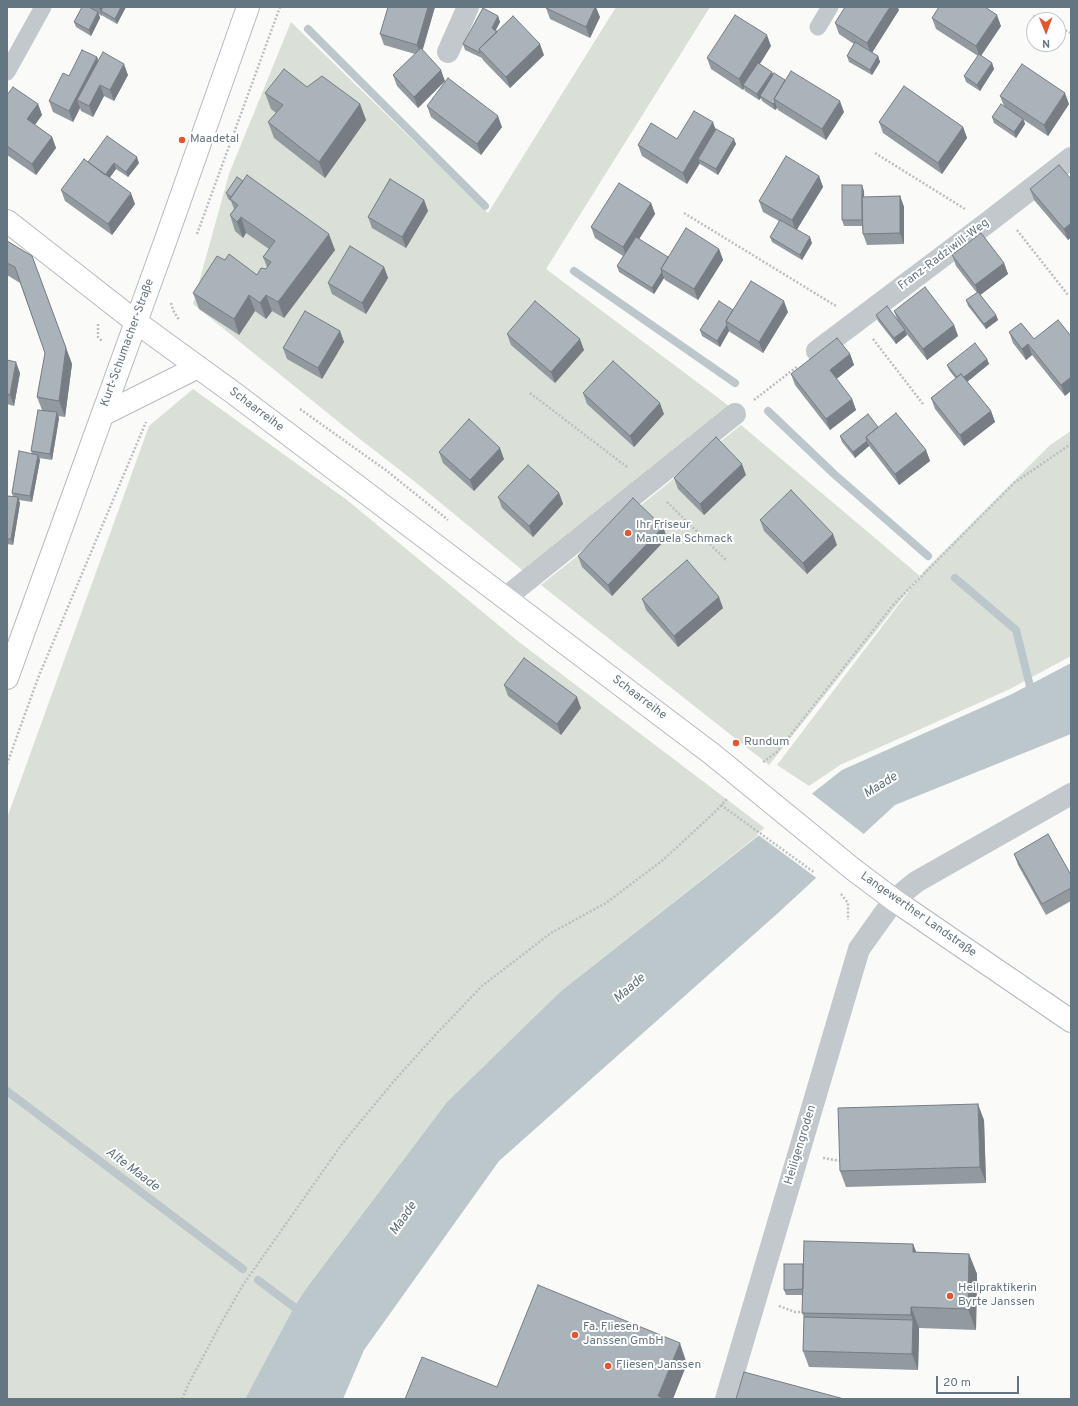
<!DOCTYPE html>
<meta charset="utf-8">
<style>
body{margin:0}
#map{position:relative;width:1078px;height:1406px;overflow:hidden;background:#fafaf8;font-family:Overpass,sans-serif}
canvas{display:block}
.frame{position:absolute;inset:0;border:8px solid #657683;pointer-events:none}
.north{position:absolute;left:1026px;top:12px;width:40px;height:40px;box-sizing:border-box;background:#fff;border:1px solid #c1c8cd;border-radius:50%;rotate:179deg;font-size:11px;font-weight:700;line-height:16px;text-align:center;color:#657683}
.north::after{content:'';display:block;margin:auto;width:14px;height:18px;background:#e4572e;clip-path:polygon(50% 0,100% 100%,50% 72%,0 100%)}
.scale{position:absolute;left:936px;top:1376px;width:83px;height:18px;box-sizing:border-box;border:2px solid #657683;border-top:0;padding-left:5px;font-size:12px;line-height:14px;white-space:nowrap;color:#657683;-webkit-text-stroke:3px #fff;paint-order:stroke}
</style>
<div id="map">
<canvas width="1078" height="1406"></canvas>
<div class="frame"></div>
<div class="north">N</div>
<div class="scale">20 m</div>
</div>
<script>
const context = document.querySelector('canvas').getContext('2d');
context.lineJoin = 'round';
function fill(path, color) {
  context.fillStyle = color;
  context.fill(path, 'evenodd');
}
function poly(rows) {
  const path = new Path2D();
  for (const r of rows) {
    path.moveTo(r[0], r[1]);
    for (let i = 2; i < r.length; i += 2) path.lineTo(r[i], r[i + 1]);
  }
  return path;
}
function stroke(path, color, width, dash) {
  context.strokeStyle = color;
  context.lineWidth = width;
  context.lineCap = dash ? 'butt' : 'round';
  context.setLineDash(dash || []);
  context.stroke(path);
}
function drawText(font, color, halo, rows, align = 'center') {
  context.font = font + ' Overpass,sans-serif';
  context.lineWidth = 4;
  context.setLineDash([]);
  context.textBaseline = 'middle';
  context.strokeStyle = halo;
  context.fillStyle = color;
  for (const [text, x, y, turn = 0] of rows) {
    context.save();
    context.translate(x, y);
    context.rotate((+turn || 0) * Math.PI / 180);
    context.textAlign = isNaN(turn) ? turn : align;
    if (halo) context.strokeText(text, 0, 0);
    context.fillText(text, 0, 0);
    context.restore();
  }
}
fill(poly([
 [616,7,710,7,546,269,729,406,527,574,414,481,356,436,193,304,229,174,291,22,488,213],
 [193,389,347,500,519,642,766,829,561,991,447,1102,308,1286,294,1307,245,1399,7,1399,7,818,149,426],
 [741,425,920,576,769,765,541,585],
 [1071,431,1071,656,1010,689,840,765,809,786,777,765,925,570,1050,445]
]), '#dadfd7');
fill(poly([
 [1071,663,1071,734,895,805,778,913,499,1161,364,1350,343,1399,245,1399,294,1307,308,1286,447,1102,561,991,842,770,1012,694]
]), '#bbc7cb');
fill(poly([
 [810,792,865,835,818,879,757,834]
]), '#fafaf8');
stroke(poly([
 [308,29,485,206],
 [574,271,735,383],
 [768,411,834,474,928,556],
 [955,578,1016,630,1032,694],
 [7,1091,243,1269],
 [258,1280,302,1313]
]), '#bbc7cb', 8);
const secondary = poly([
 [7,221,136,322,235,394,712,754,854,870,894,900,1071,1021],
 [102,415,198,367],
 [7,678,165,242,248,7]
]);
stroke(secondary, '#b3babf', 24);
stroke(poly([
 [1033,16,1042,20],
 [1058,27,1071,33],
 [875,153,965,209],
 [684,213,836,306],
 [1017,230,1068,295],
 [197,234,280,7],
 [171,303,173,310,179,320],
 [98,324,98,337,102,341],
 [873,339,923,404],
 [530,393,627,467],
 [754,400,798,366],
 [300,409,387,471,448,520],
 [667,502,727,561],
 [763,762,777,752,893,605,1014,483,1071,444],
 [7,764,38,678,146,422],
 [721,805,815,873],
 [841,894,848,903,848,920],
 [823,1158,841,1161],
 [779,1306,795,1312,805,1312],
 [182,1399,189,1383,219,1327,243,1285,342,1144,394,1081,438,1032,482,986,551,933,606,903,663,860,716,811,727,799]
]), '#bbbfc2', 2.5, [2, 2]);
stroke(poly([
 [818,27,830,7],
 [7,72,43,7]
]), '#c3c8cc', 17);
stroke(poly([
 [448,52,468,7],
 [817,351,987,223,1071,158],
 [505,598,735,414],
 [726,1399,859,949,894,900,916,882,1071,794]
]), '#c3c8cc', 22);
stroke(secondary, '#fff', 22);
fill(poly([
 [82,7,126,7,117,24,103,16,102,15,102,16,99,14,100,18,91,36,76,27,74,22],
 [435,7,422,50,445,81,418,108,397,86,393,75,415,54,384,45,380,34],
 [546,8,600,17,590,38,550,19],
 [899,10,872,53,878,56,880,62,872,75,849,62,847,56,854,44,839,34,835,23],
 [498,16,500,22,496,30,544,55,510,88,483,60,482,58,465,50,463,44],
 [932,18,1001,26,981,56,992,63,994,69,980,91,966,82,964,76,978,56,936,29],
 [771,46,760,64,772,72,773,75,785,80,844,112,826,140,778,110,777,108,775,110,762,101,761,98,759,100,745,91,744,88,743,90,711,69,707,58],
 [97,57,98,60,128,75,114,101,104,96,93,117,81,111,80,108,73,122,53,112,49,101,69,76],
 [307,87,360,104,366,120,325,178,274,138,268,122,276,113,271,109,265,93],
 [7,95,38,104,42,115,35,125,52,137,56,148,36,175,7,155],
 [1000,96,1069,104,1048,136,1024,120,1025,124,1016,138,994,123,992,117,1004,106],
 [427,106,502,127,481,155,431,117],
 [879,122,963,127,967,138,942,174,883,133],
 [716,129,736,144,718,175,700,164,700,163,687,184,642,156,638,145,677,139],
 [88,162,139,163,128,177,116,169,109,178,135,204,112,235,65,201,61,190],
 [819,176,823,187,797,229,812,243,802,260,772,242,770,237,779,221,763,212,759,201],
 [1071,179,1071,237,1068,240,1034,200,1030,189],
 [864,191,864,197,900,196,904,207,904,244,867,245,863,234,862,226,844,226,842,220],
 [226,193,335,250,284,318,272,311,266,319,255,311,239,335,199,309,193,293,257,275,266,269,267,267,263,257,269,249,246,233,243,238,235,231,230,215,234,209,231,201,228,199],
 [424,200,428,211,406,248,372,228,368,217],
 [651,203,655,214,639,239,668,257,719,249,723,260,698,300,665,280,664,278,654,294,619,272,617,266,623,256,595,238,591,227],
 [7,241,32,256,72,364,65,417,58,416,59,418,52,460,39,458,40,460,32,502,19,500,20,503,13,545,7,544,7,496,13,497,12,493,32,454,31,451,42,410,37,397,45,353,20,283,7,275],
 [952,255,1004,263,1008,274,980,295,996,315,998,320,986,329,968,306,966,300,977,293,956,266],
 [384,267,388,278,366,314,332,294,328,283],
 [733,310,788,312,763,353,730,332,729,331,720,347,702,336,700,330],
 [894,311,954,325,958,336,927,360,906,333,907,335,896,344,878,321,876,315,897,319],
 [1058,320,1065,396,1032,355,1026,360,1013,343,1009,332,1034,339],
 [340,331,344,342,322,379,287,359,283,348],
 [507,334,584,350,555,383,511,345],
 [850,354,854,365,836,379,852,399,856,410,830,430,795,385,791,374],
 [987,359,989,364,967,382,991,411,995,422,964,446,935,409,931,398,956,379,949,370,947,365],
 [7,360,20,373,14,406,7,404],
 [583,393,664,414,634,447,587,404],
 [878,427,926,450,930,461,899,485,869,446,855,458,842,442,840,436],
 [439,452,504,459,474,491,443,463],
 [746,475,704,515,678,489,674,478],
 [559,493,563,504,533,537,502,508,498,497],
 [760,520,837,545,807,574,764,531],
 [663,527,667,538,612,596,582,567,578,556],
 [642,599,723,608,678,647,646,610],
 [504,685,581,708,561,735,508,696],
 [1014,854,1071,875,1071,901,1046,915,1018,865],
 [984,1120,986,1183,846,1187,840,1171],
 [913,1244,916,1252,969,1254,977,1274,976,1330,919,1328,918,1370,809,1367,803,1351,804,1317,802,1313,803,1295,786,1295,784,1290,803,1264]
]), '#929a9f');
fill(poly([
 [99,7,107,7,101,11,102,15,102,16],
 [121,7,126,7,117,24,115,19],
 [428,7,435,7,421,56,417,45],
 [595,7,596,7,600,17,590,38,586,27],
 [890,7,898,7,899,10,871,54,867,43],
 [98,12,100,18,91,36,89,30],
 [997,15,1001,26,980,57,976,46],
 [498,16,500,22,494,33,492,28],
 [767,35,771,46,745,87,743,85,744,88,743,90,739,79],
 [540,44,544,55,510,88,506,77],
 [878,56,880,62,872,75,870,70],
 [97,57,101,68,77,100,80,108,73,122,69,111],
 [992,63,994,69,980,91,977,85],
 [124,64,128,75,114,101,110,90],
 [441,70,445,81,418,108,414,97],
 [772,72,774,77,760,96,761,98,759,100,757,94],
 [100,85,104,96,93,117,89,106],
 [1065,93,1069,104,1048,136,1044,125],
 [840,101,844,112,826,140,822,129],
 [775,102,777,108,775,110,773,104],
 [38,104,42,115,31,130,27,119],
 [360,104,366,120,325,178,319,162],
 [498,116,502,127,481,155,477,144],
 [1023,119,1025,124,1016,138,1014,132],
 [713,122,717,133,698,159,700,163,687,184,683,173],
 [963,127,967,138,942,174,938,163],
 [52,137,56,148,36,175,32,164],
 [734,139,736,144,718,175,716,169],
 [137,157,139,163,128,177,126,172],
 [114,163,116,169,106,183,104,177],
 [819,176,823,187,796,231,792,220],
 [862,185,864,191,865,226,863,220],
 [131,193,135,204,112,235,108,224],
 [900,196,904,207,904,244,900,233],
 [424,200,428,211,406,248,402,237],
 [651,203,655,214,627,258,623,247],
 [241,217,246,233,243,238,237,222],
 [1071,223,1071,237,1068,240,1064,229],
 [329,234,335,250,284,318,278,302],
 [810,237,812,243,802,260,800,255],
 [719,249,723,260,698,300,694,289],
 [1004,263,1008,274,979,296,975,285],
 [384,267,388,278,366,314,362,303],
 [662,272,664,278,654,294,652,288],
 [249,295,255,311,239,335,234,319],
 [266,295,272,311,266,319,260,303],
 [784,301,788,312,763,353,759,342],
 [996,315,998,320,986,329,984,324],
 [727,325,729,331,720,347,717,341],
 [954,325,958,336,927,360,923,349],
 [905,330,907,335,896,344,894,338],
 [340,331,344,342,322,379,318,368],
 [580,339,584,350,555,383,551,372],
 [1028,344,1032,355,1026,360,1022,349],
 [66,348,72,364,65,417,59,401],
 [850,354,854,365,834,381,830,370],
 [987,359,989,364,962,386,960,381],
 [16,362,20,373,14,406,10,395],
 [1071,377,1071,391,1065,396,1061,385],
 [852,399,856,410,830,430,826,419],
 [660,403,664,414,634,447,630,436],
 [991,411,995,422,964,446,960,435],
 [57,412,59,418,52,460,50,454],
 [867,441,869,446,855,458,853,452],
 [500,448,504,459,474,491,470,480],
 [926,450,930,461,899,485,895,474],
 [38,455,40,460,32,502,30,496],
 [742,464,746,475,704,515,700,504],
 [559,493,563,504,533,537,529,526],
 [18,497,20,503,13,545,11,539],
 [663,527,667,538,612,596,608,585],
 [833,534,837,545,807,574,803,563],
 [719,597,723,608,678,647,674,636],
 [577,697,581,708,561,735,557,724],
 [978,1104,984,1120,986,1183,980,1167],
 [913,1244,921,1264,913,1252],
 [969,1254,977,1274,976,1330,968,1309],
 [911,1307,919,1328,919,1336,911,1315],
 [913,1320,919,1336,918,1370,912,1354],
 [680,1343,687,1364,673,1399,659,1399,658,1396]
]), '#777d82');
const building = poly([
 [82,7,89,7,98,12,89,30,74,22,82,7],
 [103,7,121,7,115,19,101,11,103,7],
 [388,7,428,7,417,45,380,34,388,7],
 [546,7,595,7,586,27,546,8,546,7],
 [845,7,890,7,867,43,835,23,845,7],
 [939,7,985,7,997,15,976,46,932,18,939,7],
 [483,8,498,16,492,28,497,32,479,49,480,53,463,44,483,8],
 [735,15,767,35,739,79,707,58,735,15],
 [513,16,540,44,506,77,479,49,513,16],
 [855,42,878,56,870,70,847,56,855,42],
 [421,48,441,70,414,97,393,75,421,48],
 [82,50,97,57,69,111,49,101,63,73,69,76,82,50],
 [103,52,124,64,110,90,100,85,89,106,77,100,103,52],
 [979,54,992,63,977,85,964,76,979,54],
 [758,63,772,72,757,94,743,85,758,63],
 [1022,64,1065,93,1044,125,1000,96,1022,64],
 [284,69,307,87,322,76,360,104,319,162,268,122,283,105,265,93,284,69],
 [791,71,840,101,822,129,774,99,791,71],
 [774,73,785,80,774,99,775,102,773,104,760,96,774,73],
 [448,78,498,116,477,144,427,106,448,78],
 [904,86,963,127,938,163,879,122,904,86],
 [13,87,38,104,27,119,52,137,32,164,7,146,7,95,13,87],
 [1001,104,1023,119,1014,132,992,117,1001,104],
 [694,111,713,122,683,173,638,145,651,123,677,139,694,111],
 [716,129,734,139,716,169,698,159,716,129],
 [107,136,137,157,126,172,114,163,105,175,88,162,107,136],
 [786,156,819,176,792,220,759,201,786,156],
 [84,159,131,193,108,224,61,190,84,159],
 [1059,165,1071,179,1071,223,1064,229,1030,189,1059,165],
 [247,175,329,234,278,302,266,295,260,303,249,295,234,319,193,293,217,256,225,260,229,254,257,275,261,268,266,269,271,262,263,257,275,241,241,217,237,222,230,215,238,205,230,199,247,175],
 [237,177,243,181,231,197,226,193,237,177],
 [390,179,424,200,402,237,368,217,390,179],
 [619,183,651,203,623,247,591,227,619,183],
 [842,185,862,185,862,220,842,220,842,185],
 [900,196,900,233,863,234,862,197,900,196],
 [780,220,810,237,800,255,770,237,780,220],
 [686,228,719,249,694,289,661,269,686,228],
 [981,233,1004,263,975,285,952,255,981,233],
 [636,237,668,257,661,269,662,272,652,288,617,266,636,237],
 [7,241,32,256,66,348,59,401,37,397,45,353,15,267,7,263,7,241],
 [350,246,384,267,362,303,328,283,350,246],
 [751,281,784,301,759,342,726,321,751,281],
 [925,287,954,325,923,349,894,311,925,287],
 [978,292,996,315,984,324,966,300,978,292],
 [535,301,580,339,551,372,507,334,535,301],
 [719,301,733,310,726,321,727,325,717,341,700,330,719,301],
 [887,306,905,330,894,338,876,315,887,306],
 [305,311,340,331,318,368,283,348,305,311],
 [1058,320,1071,336,1071,377,1061,385,1028,344,1022,349,1009,332,1021,323,1034,339,1058,320],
 [837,338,850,354,830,370,852,399,826,419,791,374,837,338],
 [975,343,987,359,964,377,961,374,957,377,947,365,975,343],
 [7,360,16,362,10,395,7,394,7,360],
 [613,361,660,403,630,436,583,393,613,361],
 [961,374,991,411,960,435,931,398,961,374],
 [38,410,57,412,50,454,31,451,38,410],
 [896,413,926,450,895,474,866,437,896,413],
 [868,414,878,427,866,437,867,441,853,452,840,436,868,414],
 [469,419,500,448,470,480,439,452,469,419],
 [716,437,742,464,700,504,674,478,716,437],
 [19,451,38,455,30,496,12,493,19,451],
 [528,465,559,493,529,526,498,497,528,465],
 [791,490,833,534,803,563,760,520,791,490],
 [7,496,18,497,11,539,7,539,7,496],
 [633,498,663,527,608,585,578,556,633,498],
 [687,560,719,597,674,636,642,599,687,560],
 [524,658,577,697,557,724,504,685,524,658],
 [1048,834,1071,875,1071,888,1042,904,1014,854,1048,834],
 [978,1104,980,1167,840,1171,838,1108,978,1104],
 [804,1241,913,1244,913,1252,969,1254,968,1309,911,1307,911,1315,802,1313,804,1241],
 [784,1264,803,1264,803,1289,784,1290,784,1264],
 [538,1285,680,1343,658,1396,665,1399,405,1399,422,1357,497,1387,538,1285],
 [804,1317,913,1320,912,1354,803,1351,804,1317],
 [744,1372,844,1399,736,1399,744,1372]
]);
fill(building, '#aab3b9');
stroke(building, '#777d82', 1);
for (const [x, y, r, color] of [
 [182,140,4,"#e4572e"],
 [628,533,4,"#e4572e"],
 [736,743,4,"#e4572e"],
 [950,1296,4,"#e4572e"],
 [575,1335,4,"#e4572e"],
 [608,1366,4,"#e4572e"]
]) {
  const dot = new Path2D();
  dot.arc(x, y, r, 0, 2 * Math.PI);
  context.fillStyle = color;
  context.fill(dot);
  stroke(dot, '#fff', 1.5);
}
drawText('12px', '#657683', '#fff', [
 ["Maadetal",190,140],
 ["Ihr Friseur",636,526],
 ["Manuela Schmack",636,540],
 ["Rundum",744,743],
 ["Heilpraktikerin",958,1289],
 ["Byrte Janssen",958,1303],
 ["Fa. Fliesen",583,1328],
 ["Janssen GmbH",583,1342],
 ["Fliesen Janssen",616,1366]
], 'left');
drawText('12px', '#657683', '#fff', [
 ["Franz-Radziwill-Weg",944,255,-37],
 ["Kurt-Schumacher-Straße",128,343,-70],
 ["Schaarreihe",256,410,37],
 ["Schaarreihe",639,698,37],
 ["Langewerther Landstraße",918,915,35],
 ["Heiligengroden",801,1145,-73]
]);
drawText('italic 13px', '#60757c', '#fff', [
 ["Maade",881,786,-32],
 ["Maade",630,989,-41],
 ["Alte Maade",132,1170,37],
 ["Maade",404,1219,-55]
]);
</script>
